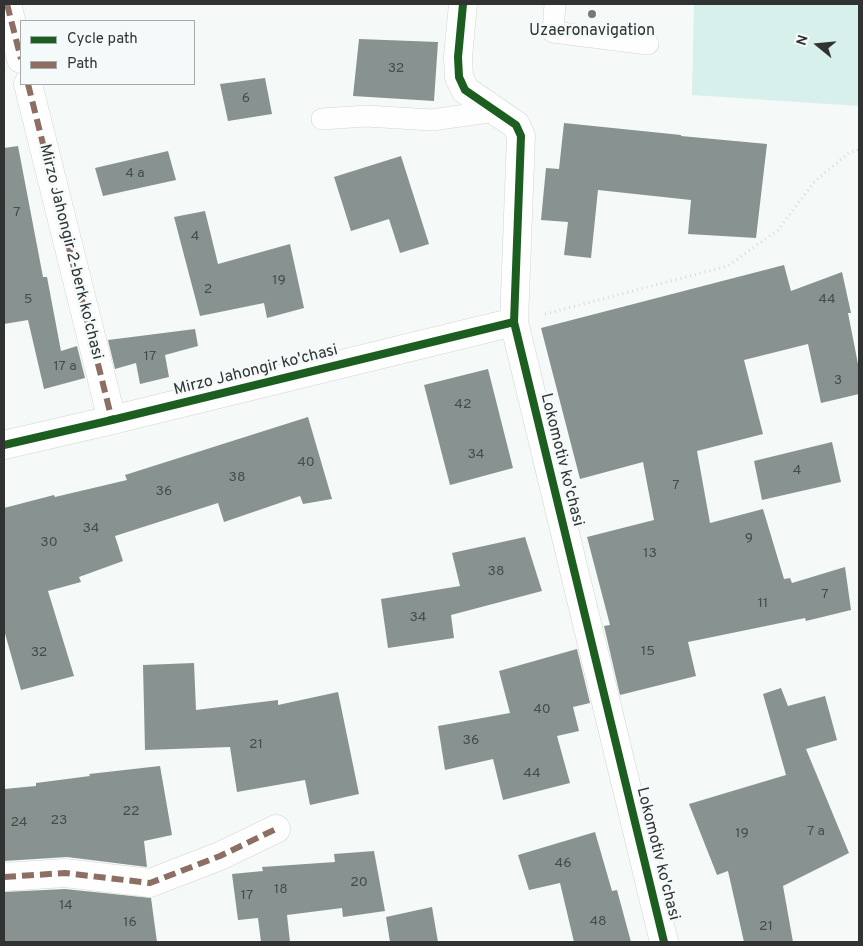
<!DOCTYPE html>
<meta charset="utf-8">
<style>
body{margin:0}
#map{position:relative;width:863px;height:946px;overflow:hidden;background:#f5f9f8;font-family:Overpass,sans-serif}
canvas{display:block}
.frame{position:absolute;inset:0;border:5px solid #313333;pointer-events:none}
.legend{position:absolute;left:20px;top:20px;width:175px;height:65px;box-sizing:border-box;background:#f4faf9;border:1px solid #a6aaaa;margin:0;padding:6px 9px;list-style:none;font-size:15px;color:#313333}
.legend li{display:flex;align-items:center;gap:10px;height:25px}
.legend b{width:25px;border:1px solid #a6aaaa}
.north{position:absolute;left:793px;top:20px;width:50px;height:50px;-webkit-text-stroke:4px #f4faf9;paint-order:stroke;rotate:287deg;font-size:14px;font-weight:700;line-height:20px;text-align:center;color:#313333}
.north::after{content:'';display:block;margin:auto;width:18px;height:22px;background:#313333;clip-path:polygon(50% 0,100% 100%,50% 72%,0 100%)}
</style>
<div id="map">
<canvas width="863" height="946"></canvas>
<div class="frame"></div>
<ul class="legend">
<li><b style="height:6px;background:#1b5e20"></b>Cycle path</li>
<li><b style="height:6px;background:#8d6e63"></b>Path</li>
</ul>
<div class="north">N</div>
</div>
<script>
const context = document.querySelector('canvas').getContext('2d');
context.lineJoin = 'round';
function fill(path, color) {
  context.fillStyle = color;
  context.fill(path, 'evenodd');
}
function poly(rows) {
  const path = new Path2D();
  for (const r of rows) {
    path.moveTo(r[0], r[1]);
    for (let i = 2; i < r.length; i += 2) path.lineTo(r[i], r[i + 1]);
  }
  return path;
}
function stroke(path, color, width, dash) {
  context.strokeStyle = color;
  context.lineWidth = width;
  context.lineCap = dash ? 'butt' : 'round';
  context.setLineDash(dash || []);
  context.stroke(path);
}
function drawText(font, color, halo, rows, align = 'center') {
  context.font = font + ' Overpass,sans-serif';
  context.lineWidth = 5;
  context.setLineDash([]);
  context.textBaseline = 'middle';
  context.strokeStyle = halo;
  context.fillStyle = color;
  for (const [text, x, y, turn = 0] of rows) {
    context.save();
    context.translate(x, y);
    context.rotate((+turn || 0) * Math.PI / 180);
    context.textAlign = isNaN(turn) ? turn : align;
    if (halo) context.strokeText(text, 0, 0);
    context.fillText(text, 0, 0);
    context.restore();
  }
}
fill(poly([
 [694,4,859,4,859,106,692,95]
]), '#d7f0ec');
fill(poly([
 [359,39,438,42,434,101,353,96],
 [265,78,272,114,228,121,220,84],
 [564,123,681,135,681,136,767,144,756,238,688,234,691,200,598,190,591,258,564,255,568,222,541,220,546,168,559,169],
 [18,146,43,277,47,277,61,351,77,346,85,378,44,389,28,320,4,324,4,148],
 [168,151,176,180,103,196,95,168],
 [401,156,429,244,400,253,389,219,351,231,334,177],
 [205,211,218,264,290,244,304,308,267,318,264,303,200,316,174,217],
 [784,265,791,291,842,272,851,313,848,313,859,369,859,394,821,403,808,344,744,360,763,434,697,451,710,523,763,509,784,579,790,578,792,583,845,567,851,610,806,621,805,618,688,642,696,676,620,695,604,626,610,625,587,537,654,520,643,462,580,479,541,328],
 [195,329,198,346,165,355,169,377,140,384,136,363,115,369,108,340],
 [488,369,513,468,450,485,424,385],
 [308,417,332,499,303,504,300,496,224,522,218,503,115,536,123,561,79,577,81,582,48,591,74,676,21,690,4,630,4,508,54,495,55,497,127,480,125,475],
 [832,442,841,482,762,500,754,461],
 [525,537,542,591,451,615,454,638,388,648,381,599,460,586,452,553],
 [577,649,590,703,573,707,579,731,557,736,570,783,503,800,493,759,445,770,438,726,510,713,499,671],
 [194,663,196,710,278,700,278,705,338,692,359,794,310,805,305,780,237,792,230,747,145,750,143,665],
 [781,688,788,706,825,696,837,740,806,749,849,853,783,886,793,942,744,942,728,871,717,875,689,804,786,775,763,694],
 [160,766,172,835,144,841,147,867,67,857,4,861,4,789,36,786,36,783,90,776,89,774],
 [595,832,612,891,617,890,631,942,574,942,560,883,529,890,518,855],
 [374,851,385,911,343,917,342,908,287,915,290,942,261,942,258,918,238,920,232,874,263,871,262,867,335,862,334,854],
 [65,889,151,898,157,942,4,942,4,892],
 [432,907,438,942,390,942,386,917]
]), '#889391');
const lane = poly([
 [555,4,553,32,648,44],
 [322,119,366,116,432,120,495,111]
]);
const street = poly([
 [7,4,21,59],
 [463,4,458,57,459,77,465,90,516,125,521,136,514,322,664,942],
 [28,84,112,420],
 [4,445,112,420,514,322],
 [4,877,65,873,150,883,220,856,276,829]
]);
stroke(lane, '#d2d4d4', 22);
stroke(street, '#d2d4d4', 29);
stroke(poly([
 [545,314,728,266,778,230,815,181,850,152,859,150]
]), '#d8dad9', 3, [1, 4]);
stroke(lane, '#fefefe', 21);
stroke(street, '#fefefe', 28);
stroke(poly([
 [7,4,21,59],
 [28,84,112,420],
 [4,877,65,873,150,883,220,856,276,829]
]), '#8d6e63', 6, [12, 6]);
stroke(poly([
 [463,4,458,57,459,77,465,90,516,125,521,136,514,322,664,942],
 [4,445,112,420,514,322]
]), '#1b5e20', 8);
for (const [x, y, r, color] of [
 [592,14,5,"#767878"]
]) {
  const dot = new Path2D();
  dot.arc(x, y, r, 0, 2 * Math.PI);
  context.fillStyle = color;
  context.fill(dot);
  stroke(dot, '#f4faf9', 2);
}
drawText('14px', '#474b4a', null, [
 ["32",396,69],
 ["6",246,99],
 ["4 а",135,174],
 ["7",17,213],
 ["4",195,237],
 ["19",279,281],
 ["2",208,290],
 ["5",28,300],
 ["44",827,300],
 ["17",150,357],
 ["17 а",65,367],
 ["3",838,381],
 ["42",463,405],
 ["34",476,455],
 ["40",306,463],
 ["4",797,471],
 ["38",237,478],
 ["7",676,486],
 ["36",164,492],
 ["34",91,529],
 ["9",749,539],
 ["30",49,543],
 ["13",650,554],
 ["38",496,572],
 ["7",825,595],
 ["11",763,604],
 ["34",418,618],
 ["15",648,652],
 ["32",39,653],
 ["40",542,710],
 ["36",471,741],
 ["21",256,745],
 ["44",532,774],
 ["22",131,812],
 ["23",59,821],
 ["24",19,823],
 ["7 а",816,832],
 ["19",742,834],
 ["46",563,864],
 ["20",359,883],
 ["18",281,890],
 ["17",247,896],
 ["14",66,906],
 ["48",598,922],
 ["16",130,923],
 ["21",766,927]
]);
drawText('16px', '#313333', '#f4faf9', [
 ["Uzaeronavigation",592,32]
]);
drawText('16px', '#313333', '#f4faf9', [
 ["Mirzo Jahongir 2-berk ko'chasi",70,252,76],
 ["Mirzo Jahongir ko'chasi",256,371,-14],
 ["Lokomotiv ko'chasi",561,460,76],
 ["Lokomotiv ko'chasi",657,854,76]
]);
</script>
